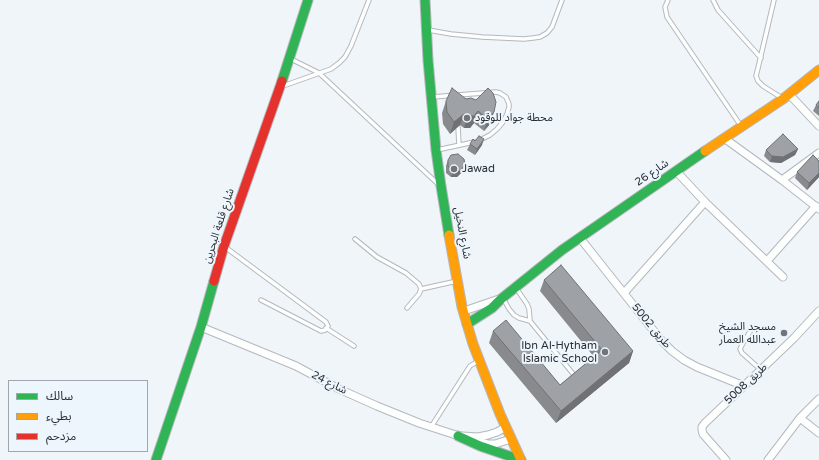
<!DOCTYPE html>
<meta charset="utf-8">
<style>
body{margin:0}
#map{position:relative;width:819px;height:460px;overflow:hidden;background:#f0f5fa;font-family:"Varela Round","Noto Sans Arabic",sans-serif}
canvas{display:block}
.legend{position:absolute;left:8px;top:380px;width:140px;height:72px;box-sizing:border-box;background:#edf5fd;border:1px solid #a0a6ac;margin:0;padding:5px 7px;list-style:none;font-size:12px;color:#2c2f32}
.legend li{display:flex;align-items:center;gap:8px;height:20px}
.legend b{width:20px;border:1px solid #a0a6ac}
</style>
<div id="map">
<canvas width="819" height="460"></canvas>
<ul class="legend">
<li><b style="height:5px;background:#30b455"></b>سالك</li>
<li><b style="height:5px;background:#ff9f0a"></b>بطيء</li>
<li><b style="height:5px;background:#e5322d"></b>مزدحم</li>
</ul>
</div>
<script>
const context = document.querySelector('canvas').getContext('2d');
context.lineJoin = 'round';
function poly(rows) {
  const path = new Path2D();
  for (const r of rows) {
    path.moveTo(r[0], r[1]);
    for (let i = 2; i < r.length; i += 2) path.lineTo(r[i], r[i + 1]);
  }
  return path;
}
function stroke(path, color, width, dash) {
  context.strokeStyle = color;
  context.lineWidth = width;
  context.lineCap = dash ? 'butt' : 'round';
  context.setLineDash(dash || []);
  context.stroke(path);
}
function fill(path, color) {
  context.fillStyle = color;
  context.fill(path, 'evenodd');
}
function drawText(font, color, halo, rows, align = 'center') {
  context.font = font + ' "Varela Round","Noto Sans Arabic",sans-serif';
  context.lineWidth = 4;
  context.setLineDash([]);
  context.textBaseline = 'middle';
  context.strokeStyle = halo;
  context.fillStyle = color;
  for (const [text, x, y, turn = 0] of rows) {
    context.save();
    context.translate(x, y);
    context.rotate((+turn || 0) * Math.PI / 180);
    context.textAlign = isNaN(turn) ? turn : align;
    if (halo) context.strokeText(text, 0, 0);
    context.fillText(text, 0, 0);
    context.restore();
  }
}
const lane = poly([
 [668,0,665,7,667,17,741,126],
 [713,0,718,10,761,58],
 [774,0,758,68,756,76,758,81,763,86,782,98],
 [428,30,451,34,482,37,524,39,533,38,540,37,547,33,552,27,562,0],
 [291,59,319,73,438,184],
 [283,86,331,69,339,63,345,57,351,46,369,0],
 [432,97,496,92,500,93,506,97,509,104,509,107,507,114,503,122,497,129,490,135,480,140],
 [458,127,459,145],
 [437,150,474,142],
 [355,239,377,257,406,273,419,284,421,289,419,294,407,308],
 [225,247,326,322,328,326,325,330,321,331,261,300],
 [516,288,527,304,529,309,530,321],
 [421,289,457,281],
 [503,298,509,309,514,315,519,318,530,321,574,375],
 [326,328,354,346],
 [751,330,743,343,740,349,742,353,761,370],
 [431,427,470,366,475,363,479,362]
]);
const street = poly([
 [789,94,819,126],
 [724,138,782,180,819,209],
 [676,171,705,202,783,277],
 [782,180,819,153],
 [580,238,661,340,672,351,684,360,697,367,744,386],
 [767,261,816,206],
 [624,293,705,202],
 [464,311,499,299],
 [201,327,296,366,339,389,377,406,419,423,462,437],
 [800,418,819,433],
 [462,436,478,437,488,435,497,432,506,427],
 [480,442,488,444,495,444,511,439],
 [726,460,703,434,702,430,702,427,705,423,744,386,794,338,819,311],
 [768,460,800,418,819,399]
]);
const fast = poly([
 [425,0,428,60,436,150,441,186,449,235],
 [282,81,308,0],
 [467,324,492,308,501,299,562,250,705,151],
 [458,436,480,446,521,460],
 [156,460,201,327,214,281]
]);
const slow = poly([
 [705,151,783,99,819,70],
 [449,235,462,307,473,344,500,414,521,460]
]);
const jam = poly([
 [214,281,224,246,282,81]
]);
stroke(lane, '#b5b8bc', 5.5);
stroke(street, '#b5b8bc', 9);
stroke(fast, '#b5b8bc', 11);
stroke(slow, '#b5b8bc', 11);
stroke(jam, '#b5b8bc', 11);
stroke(lane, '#fdfefe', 3.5);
stroke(street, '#fdfefe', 7);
stroke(fast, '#30b455', 9);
stroke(slow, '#ff9f0a', 9);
stroke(jam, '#e5322d', 9);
fill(poly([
 [488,88,490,124,484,131,474,123,470,128,464,128,460,125,450,134,443,124,442,113,446,101,466,99,476,100],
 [819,101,819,116,813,111,816,105],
 [470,144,482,145,475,155,467,150],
 [798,149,795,155,781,163,770,162,764,156,766,150],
 [448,160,463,171,457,177,451,177,446,173,446,166],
 [819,161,819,177,807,190,795,178,797,172],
 [544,280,633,351,629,363,556,423,489,343,493,331,560,385,594,357,540,291]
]), '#888a8e');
fill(poly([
 [478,111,474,123,470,128,464,128,468,116],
 [494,112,490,124,484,131,488,119],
 [464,114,460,125,450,134,454,122],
 [484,139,482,145,475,155,477,149],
 [798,149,795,155,781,163,770,162,772,156],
 [465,165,463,171,457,177,451,177,453,171],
 [819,173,819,177,807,190,809,183],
 [633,351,629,363,556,423,561,411]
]), '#6f7174');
const building = poly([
 [452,88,466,99,471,98,476,100,488,88,493,93,496,102,494,112,488,119,478,111,474,116,468,116,464,114,454,122,447,112,446,101,452,88],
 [819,101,819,108,816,105,819,101],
 [783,134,798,149,783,157,772,156,766,150,783,134],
 [479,136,484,139,477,149,470,144,473,139,475,141,479,136],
 [458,154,464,159,465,165,460,171,453,171,448,166,448,160,451,155,458,154],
 [813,155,819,161,819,173,809,183,797,172,813,155],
 [561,265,633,351,561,411,493,331,506,320,560,385,602,350,544,280,561,265]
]);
fill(building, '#9ea1a5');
stroke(building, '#6f7174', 1);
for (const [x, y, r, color] of [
 [467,118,4,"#717478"],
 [454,169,4,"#717478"],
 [784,333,4,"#717478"],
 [605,352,4,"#717478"]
]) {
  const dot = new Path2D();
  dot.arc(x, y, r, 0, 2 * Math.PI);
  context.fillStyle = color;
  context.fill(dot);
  stroke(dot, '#edf5fd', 1.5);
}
drawText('11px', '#2c2f32', '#edf5fd', [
 ["محطة جواد للوقود",475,118],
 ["Jawad",462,169],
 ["مسجد الشيخ",776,327,"right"],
 ["عبدالله العمار",776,340,"right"],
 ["Ibn Al-Hytham",597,346,"right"],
 ["Islamic School",597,359,"right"]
], 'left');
drawText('11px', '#2c2f32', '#edf5fd', [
 ["شارع 26",652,173,-35],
 ["شارع قلعة البحرين",219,226,-72],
 ["شارع النخيل",462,233,79],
 ["طريق 5002",651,326,50],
 ["شارع 24",329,383,27],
 ["طريق 5008",746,384,-43]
]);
</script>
